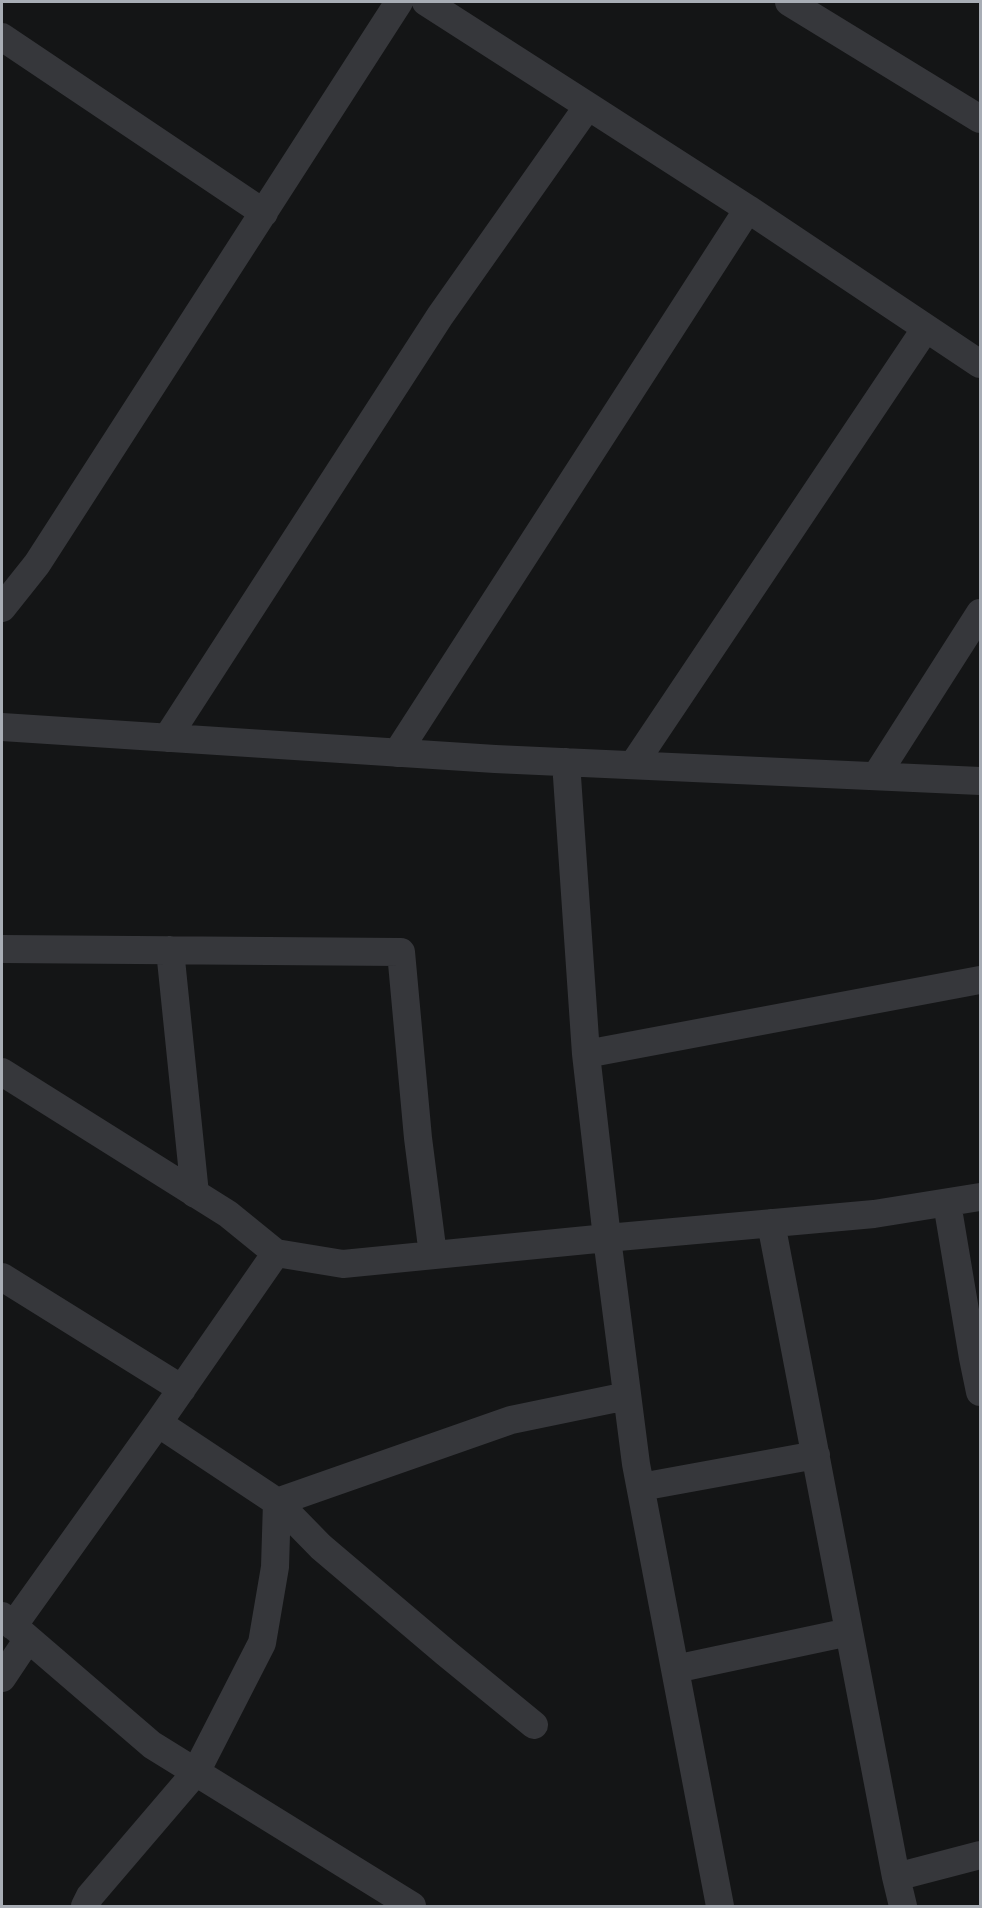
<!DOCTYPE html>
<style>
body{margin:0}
#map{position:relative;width:982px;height:1908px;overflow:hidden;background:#141516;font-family:"Source Sans 3",sans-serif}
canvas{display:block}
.frame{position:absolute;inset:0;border:3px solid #a8adb5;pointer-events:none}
</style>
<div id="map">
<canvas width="982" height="1908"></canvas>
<div class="frame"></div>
</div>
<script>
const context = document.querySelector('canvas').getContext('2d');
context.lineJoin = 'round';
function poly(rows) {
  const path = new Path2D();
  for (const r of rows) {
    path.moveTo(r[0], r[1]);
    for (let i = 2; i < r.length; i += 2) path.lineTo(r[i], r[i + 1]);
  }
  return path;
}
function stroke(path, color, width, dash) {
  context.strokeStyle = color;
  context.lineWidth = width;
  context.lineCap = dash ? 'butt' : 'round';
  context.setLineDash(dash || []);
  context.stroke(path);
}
stroke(poly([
 [789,2,980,119],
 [2,37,264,213],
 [748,209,980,364],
 [2,608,37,564,399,2],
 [2,727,495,759,980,781],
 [167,738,440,316,588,106,426,2],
 [397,753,748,209,588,106],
 [566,762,586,1054,980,980],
 [633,765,926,328],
 [876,776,980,613],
 [2,949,401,952,418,1138,433,1255],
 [170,950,195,1194],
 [586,1054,607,1238,874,1214,980,1197],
 [2,1072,228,1214,276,1253],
 [947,1203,973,1358,980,1392],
 [771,1223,896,1877],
 [2,1277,182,1389],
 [158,1423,276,1253,343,1264,607,1238,636,1464,720,1906],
 [641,1487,816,1455],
 [2,1616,152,1745,412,1906],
 [13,1626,158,1423,277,1502,321,1547,446,1653,534,1725],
 [675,1669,849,1632],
 [2,1678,28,1639],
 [85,1906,90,1896,196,1772,262,1643,275,1567,277,1502,511,1420,627,1396],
 [903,1906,896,1877,980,1855]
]), '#36373b', 28);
</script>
